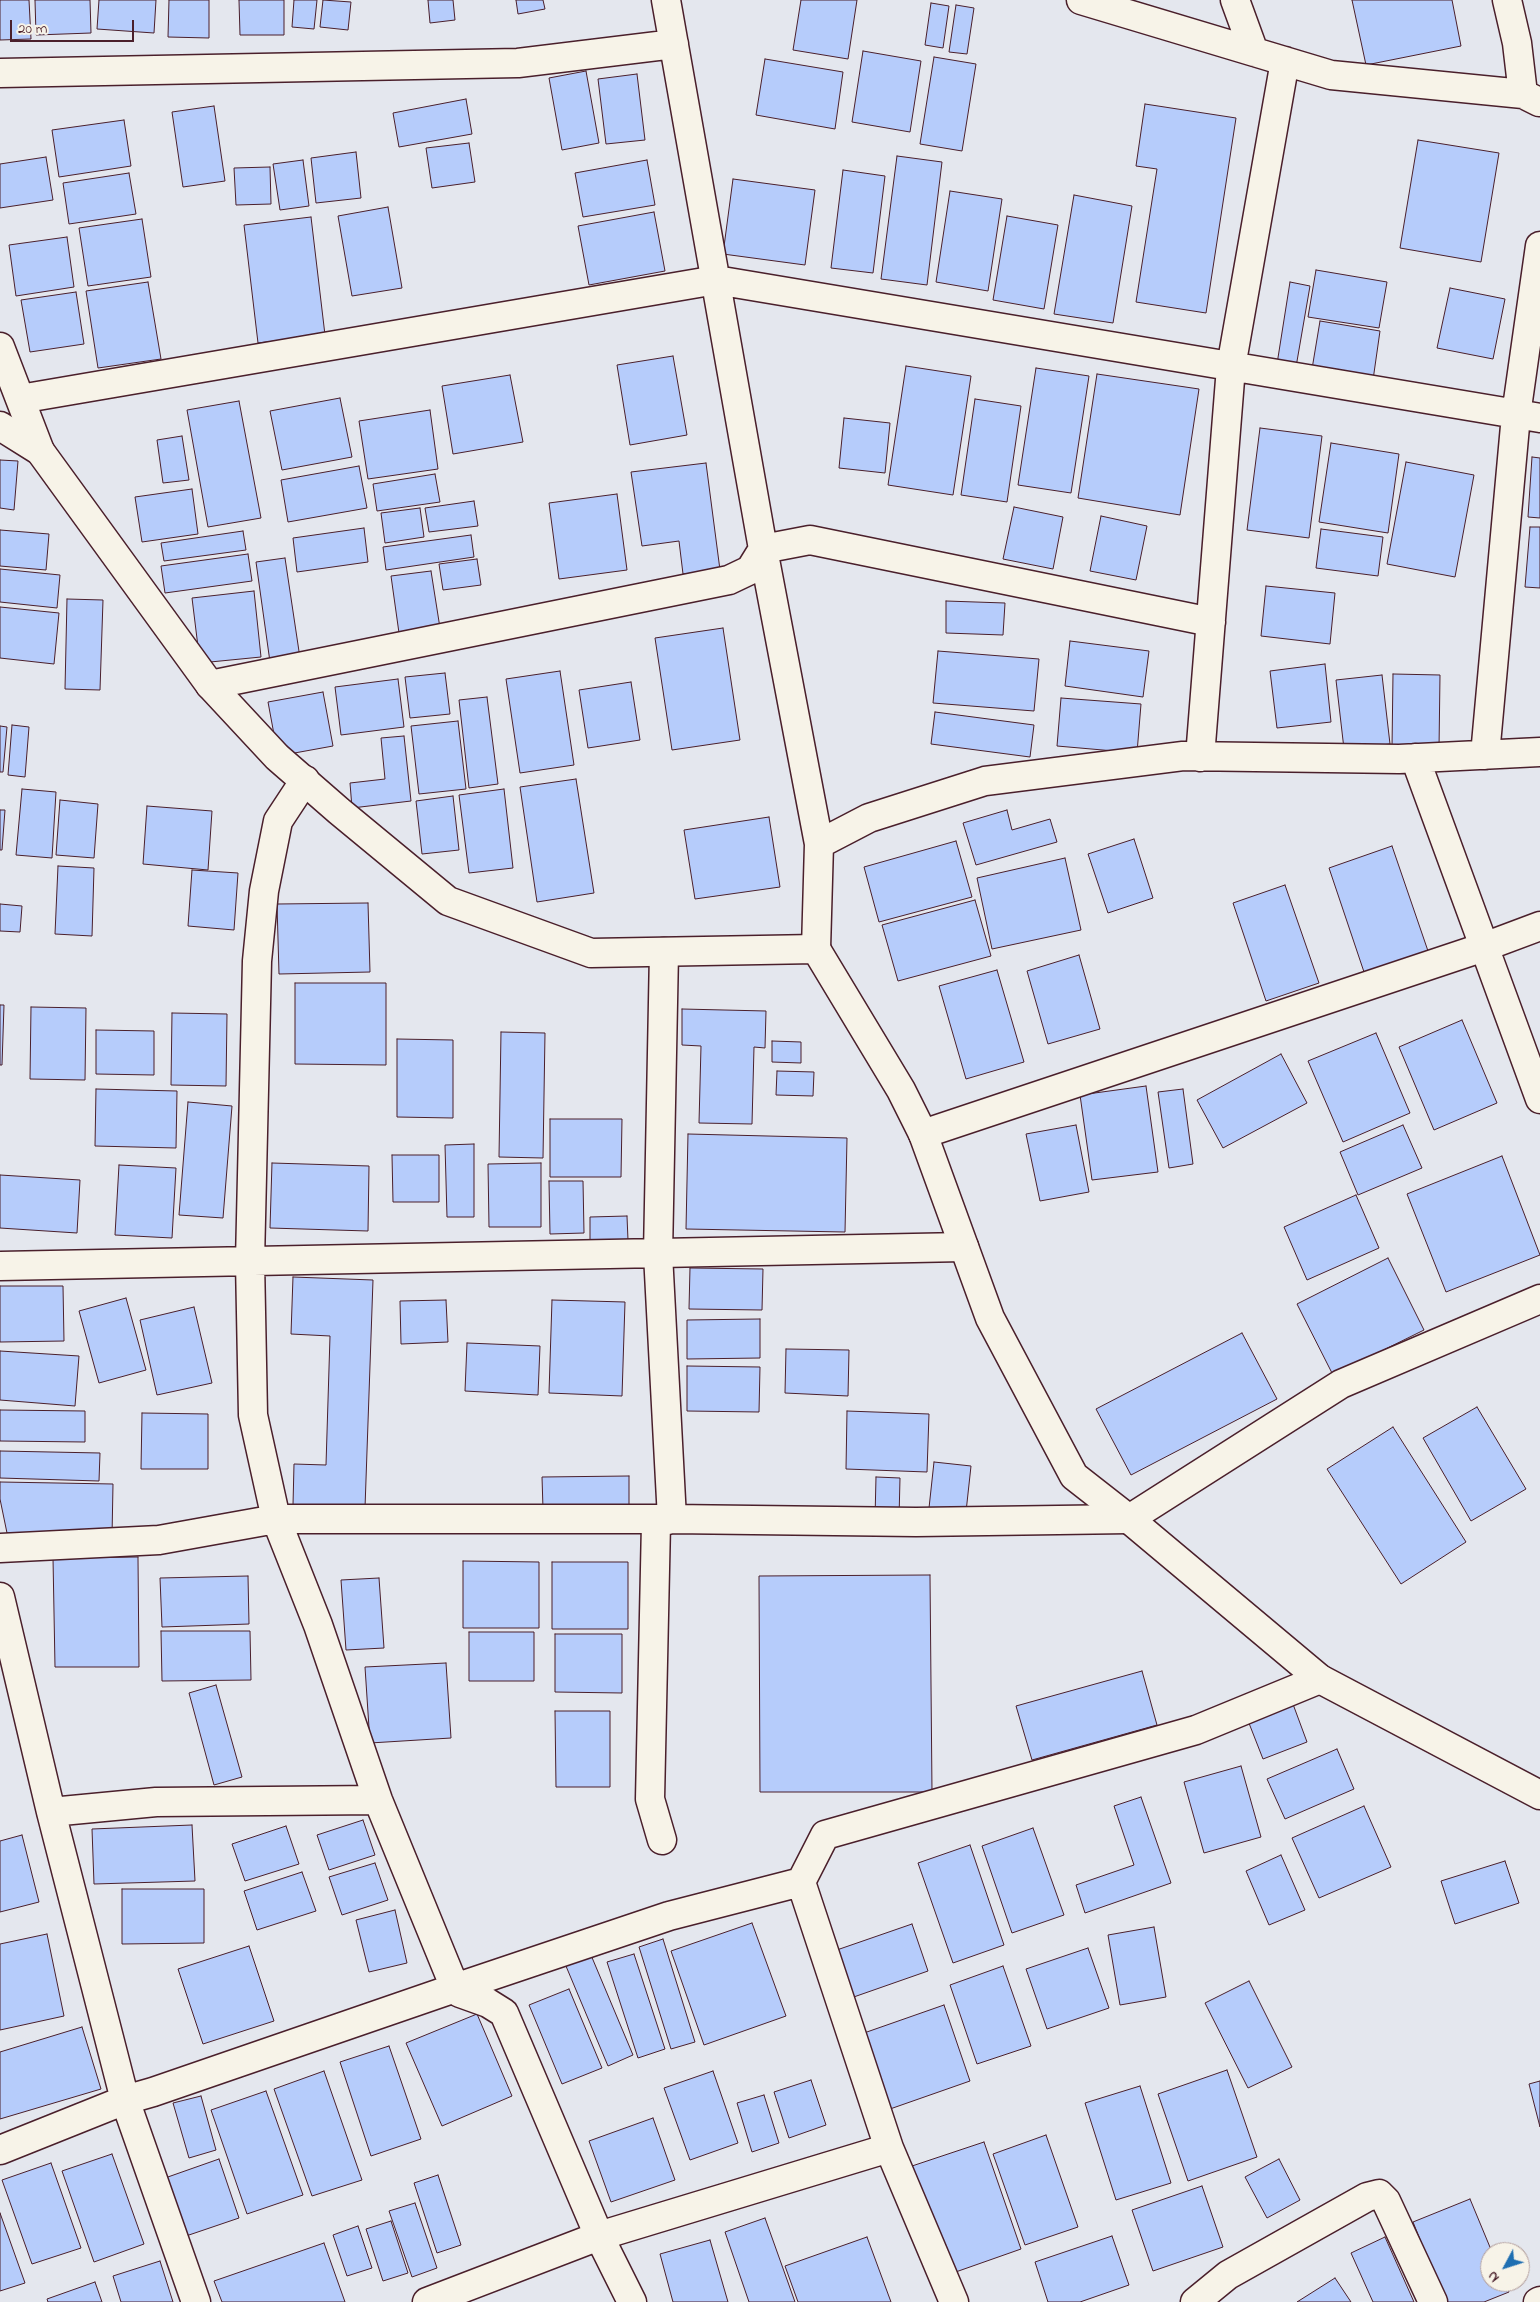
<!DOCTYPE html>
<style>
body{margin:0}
#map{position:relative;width:1540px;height:2302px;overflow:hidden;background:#e4e7ee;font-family:"Indie Flower",sans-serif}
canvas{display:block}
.north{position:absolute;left:1480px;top:2242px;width:50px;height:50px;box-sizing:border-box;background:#f7f3e8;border:1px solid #b29e9c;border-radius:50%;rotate:230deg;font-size:14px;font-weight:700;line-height:20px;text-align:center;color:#4a1f2b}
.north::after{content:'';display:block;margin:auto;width:18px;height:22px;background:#1f6fb2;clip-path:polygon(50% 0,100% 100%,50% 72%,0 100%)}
.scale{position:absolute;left:10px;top:20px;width:124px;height:22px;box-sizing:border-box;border:2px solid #4a1f2b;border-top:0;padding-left:6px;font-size:15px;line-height:18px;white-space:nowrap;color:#4a1f2b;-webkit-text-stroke:4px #f7f3e8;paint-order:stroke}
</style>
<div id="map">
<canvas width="1540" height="2302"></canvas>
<div class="north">N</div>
<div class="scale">20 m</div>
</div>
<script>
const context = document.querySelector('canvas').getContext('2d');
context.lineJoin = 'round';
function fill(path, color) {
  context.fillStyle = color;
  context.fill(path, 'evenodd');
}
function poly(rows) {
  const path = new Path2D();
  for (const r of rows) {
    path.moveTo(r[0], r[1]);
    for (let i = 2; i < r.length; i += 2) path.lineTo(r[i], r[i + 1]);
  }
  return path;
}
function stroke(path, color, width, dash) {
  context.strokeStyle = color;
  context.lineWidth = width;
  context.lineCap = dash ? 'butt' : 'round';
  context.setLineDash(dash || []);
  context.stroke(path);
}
const building = poly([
 [0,0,29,0,31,39,0,40,0,0],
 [35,0,90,0,91,33,36,35,35,0],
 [99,0,156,0,154,33,97,29,99,0],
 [169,0,209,0,209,38,168,37,169,0],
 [239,0,284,0,284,35,240,35,239,0],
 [294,0,317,0,314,29,292,27,294,0],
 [323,0,351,2,348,30,320,27,323,0],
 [428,0,453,0,455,20,430,23,428,0],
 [516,0,543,0,545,9,518,14,516,0],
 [801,0,857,0,848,59,793,50,801,0],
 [1352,0,1452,0,1461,46,1366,65,1352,0],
 [931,3,949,6,943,48,925,45,931,3],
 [956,5,974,8,967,54,949,52,956,5],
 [863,51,921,61,910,132,852,122,863,51],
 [934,57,976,64,962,151,920,144,934,57],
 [765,59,843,72,835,129,756,115,765,59],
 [586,71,599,143,562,150,549,78,586,71],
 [637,74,645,140,606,144,598,79,637,74],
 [466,99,472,134,399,147,393,113,466,99],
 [1145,104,1236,118,1206,313,1136,302,1157,169,1136,166,1145,104],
 [214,106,225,181,183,187,172,112,214,106],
 [124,120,131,166,59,177,52,130,124,120],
 [1418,140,1499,153,1481,262,1400,248,1418,140],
 [469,143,475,182,432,188,426,148,469,143],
 [356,152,361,198,316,203,311,158,356,152],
 [897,156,942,162,927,285,881,279,897,156],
 [46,157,53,200,0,208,0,164,46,157],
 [303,160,309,206,280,210,273,164,303,160],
 [647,160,655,205,583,217,575,173,647,160],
 [270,167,271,204,236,205,234,168,270,167],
 [843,170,885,176,873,273,831,268,843,170],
 [129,173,136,214,69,224,63,183,129,173],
 [733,179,815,190,805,265,723,254,733,179],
 [950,191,1002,199,988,291,936,282,950,191],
 [1074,195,1132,206,1113,323,1054,314,1074,195],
 [388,207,402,288,352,296,338,216,388,207],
 [654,212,665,271,589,285,578,226,654,212],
 [1007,216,1058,225,1044,309,993,300,1007,216],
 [311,217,325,335,258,343,244,225,311,217],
 [142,219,151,277,88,286,79,228,142,219],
 [67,237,74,287,16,296,9,245,67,237],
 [1316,270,1387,282,1379,328,1308,317,1316,270],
 [148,282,161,359,98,368,86,291,148,282],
 [1290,282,1310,286,1296,367,1277,364,1290,282],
 [1450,288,1505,299,1493,359,1437,348,1450,288],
 [76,292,84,344,30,352,21,300,76,292],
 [1320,321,1380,331,1373,380,1312,369,1320,321],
 [673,356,687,435,630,445,617,365,673,356],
 [906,366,971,376,953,495,888,485,906,366],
 [1036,368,1089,376,1071,493,1018,485,1036,368],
 [1097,374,1199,389,1180,515,1078,498,1097,374],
 [510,375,523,442,453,454,442,386,510,375],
 [340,398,352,457,282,470,270,411,340,398],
 [975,399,1021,406,1007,502,961,495,975,399],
 [239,401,261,518,208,527,187,410,239,401],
 [430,410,438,469,368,479,359,421,430,410],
 [844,418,890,423,885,473,839,468,844,418],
 [1260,428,1322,436,1309,538,1247,530,1260,428],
 [182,436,189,480,163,483,157,440,182,436],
 [1331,443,1399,454,1388,533,1319,522,1331,443],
 [1532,457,1540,458,1540,518,1528,517,1532,457],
 [0,460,18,461,14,510,0,508,0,460],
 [1406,462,1474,475,1455,577,1387,564,1406,462],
 [706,463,720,570,683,574,679,541,642,546,631,472,706,463],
 [359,466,367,508,288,522,281,480,359,466],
 [435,474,440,502,377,511,373,484,435,474],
 [192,489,198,534,142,542,135,497,192,489],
 [617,494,627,570,559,579,549,503,617,494],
 [474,501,478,526,429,532,425,508,474,501],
 [1014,507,1063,517,1053,569,1003,559,1014,507],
 [420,508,424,537,385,543,381,513,420,508],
 [1101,516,1147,526,1136,580,1090,571,1101,516],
 [1530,527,1540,527,1540,588,1525,587,1530,527],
 [364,528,368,562,297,572,293,538,364,528],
 [1321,529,1383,537,1378,576,1316,568,1321,529],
 [0,530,49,534,46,570,0,566,0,530],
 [243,531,246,550,164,561,161,543,243,531],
 [471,535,474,557,386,570,383,547,471,535],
 [248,554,252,581,165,593,161,566,248,554],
 [285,558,300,658,270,662,256,562,285,558],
 [477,559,481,585,443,590,439,564,477,559],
 [0,569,60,575,57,608,0,602,0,569],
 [431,571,440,628,399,633,391,576,431,571],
 [1266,586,1335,593,1330,644,1261,636,1266,586],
 [254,591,261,657,200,663,192,598,254,591],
 [67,599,103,600,100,690,65,689,67,599],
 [946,601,1005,603,1003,635,946,633,946,601],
 [0,607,59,613,54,664,0,658,0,607],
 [723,628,740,740,672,750,655,638,723,628],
 [1070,641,1149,651,1143,697,1065,686,1070,641],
 [938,651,1039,659,1034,711,933,703,938,651],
 [1325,664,1331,722,1277,728,1270,671,1325,664],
 [560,671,574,765,520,773,506,679,560,671],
 [445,673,450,714,410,718,405,677,445,673],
 [1393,674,1440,675,1439,749,1392,748,1393,674],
 [1382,675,1390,744,1344,749,1336,680,1382,675],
 [398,679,404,727,341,735,335,687,398,679],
 [631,682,640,740,588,748,579,690,631,682],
 [323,692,333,746,278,756,268,702,323,692],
 [487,697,498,784,469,788,459,700,487,697],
 [1061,698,1141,704,1137,753,1057,746,1061,698],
 [935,712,1034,725,1030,757,931,744,935,712],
 [458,721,466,789,419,794,411,726,458,721],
 [12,725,29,727,25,777,8,775,12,725],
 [0,726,7,727,3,772,0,772,0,726],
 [404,736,411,801,352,808,350,783,385,779,381,738,404,736],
 [576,779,594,893,537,902,520,787,576,779],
 [22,789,56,792,52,858,16,855,22,789],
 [504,789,513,868,469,873,459,795,504,789],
 [453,796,459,850,422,854,416,801,453,796],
 [60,800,98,804,94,858,56,855,60,800],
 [147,806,212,811,208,870,143,864,147,806],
 [0,810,5,810,2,850,0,850,0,810],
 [1007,810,1012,830,1050,819,1057,842,976,865,963,823,1007,810],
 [769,817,780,887,695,899,684,830,769,817],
 [1134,839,1153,898,1108,913,1088,854,1134,839],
 [956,841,972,897,879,922,864,867,956,841],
 [1392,846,1428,951,1364,972,1329,868,1392,846],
 [1065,858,1081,930,992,949,977,878,1065,858],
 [58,866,94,868,92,936,55,934,58,866],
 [192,870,238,873,234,930,188,926,192,870],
 [1285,885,1319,983,1266,1001,1233,903,1285,885],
 [975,900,991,956,898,981,882,925,975,900],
 [368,903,370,972,279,974,277,904,368,903],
 [0,904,22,906,20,932,0,931,0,904],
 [1079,955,1100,1029,1048,1044,1027,971,1079,955],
 [997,970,1024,1062,966,1079,939,986,997,970],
 [295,983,386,983,386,1065,295,1064,295,983],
 [0,1005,4,1005,2,1065,0,1065,0,1005],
 [31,1007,86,1008,85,1080,30,1079,31,1007],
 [682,1009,766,1011,765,1048,754,1047,752,1124,699,1123,701,1046,682,1045,682,1009],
 [172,1013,227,1014,226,1086,171,1085,172,1013],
 [1462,1020,1497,1103,1434,1130,1399,1047,1462,1020],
 [96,1030,154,1031,154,1075,96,1074,96,1030],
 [501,1032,545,1033,543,1158,499,1157,501,1032],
 [1376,1033,1410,1113,1343,1142,1308,1061,1376,1033],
 [397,1039,453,1040,453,1118,397,1117,397,1039],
 [772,1041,801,1042,801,1063,772,1062,772,1041],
 [1281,1054,1307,1103,1223,1148,1197,1100,1281,1054],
 [777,1071,814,1072,813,1096,776,1095,777,1071],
 [1146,1086,1158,1172,1092,1180,1080,1095,1146,1086],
 [96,1089,177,1091,176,1148,95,1146,96,1089],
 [1183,1089,1193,1164,1169,1168,1158,1092,1183,1089],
 [188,1102,232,1106,223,1218,179,1215,188,1102],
 [550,1119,622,1119,621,1177,550,1177,550,1119],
 [1076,1125,1089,1192,1040,1201,1026,1134,1076,1125],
 [1403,1125,1422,1168,1358,1195,1340,1152,1403,1125],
 [688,1134,847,1138,845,1232,686,1229,688,1134],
 [474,1144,474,1217,447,1217,445,1145,474,1144],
 [392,1155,439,1155,439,1202,393,1202,392,1155],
 [1502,1156,1540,1255,1446,1292,1407,1194,1502,1156],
 [272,1163,369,1166,368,1231,270,1228,272,1163],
 [541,1163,541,1227,489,1227,488,1164,541,1163],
 [119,1165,176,1168,172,1238,115,1235,119,1165],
 [0,1175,80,1180,77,1233,0,1228,0,1175],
 [549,1181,583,1181,584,1233,550,1234,549,1181],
 [1356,1195,1379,1248,1307,1280,1284,1227,1356,1195],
 [627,1216,628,1240,590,1240,590,1217,627,1216],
 [1388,1258,1424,1330,1333,1375,1297,1304,1388,1258],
 [690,1268,763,1269,762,1310,689,1309,690,1268],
 [293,1277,373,1280,365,1508,293,1505,294,1464,326,1465,330,1336,291,1334,293,1277],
 [0,1286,63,1286,64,1341,0,1342,0,1286],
 [126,1298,146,1370,99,1383,79,1311,126,1298],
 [446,1300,448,1342,401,1344,400,1301,446,1300],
 [552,1300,625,1302,622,1396,549,1393,552,1300],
 [194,1307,212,1383,157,1395,140,1320,194,1307],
 [760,1319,760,1358,687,1359,687,1320,760,1319],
 [1242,1333,1277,1399,1131,1475,1096,1409,1242,1333],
 [467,1343,540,1346,538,1395,465,1391,467,1343],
 [786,1349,849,1350,848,1396,785,1393,786,1349],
 [0,1351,79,1356,75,1406,0,1400,0,1351],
 [687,1366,760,1367,759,1412,687,1411,687,1366],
 [1477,1407,1526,1489,1471,1521,1423,1438,1477,1407],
 [0,1410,85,1411,85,1442,0,1441,0,1410],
 [847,1411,929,1414,927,1472,846,1469,847,1411],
 [142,1413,208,1414,208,1469,141,1469,142,1413],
 [1393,1427,1466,1542,1401,1584,1327,1469,1393,1427],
 [0,1451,100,1453,99,1481,0,1478,0,1451],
 [934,1462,971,1466,966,1512,929,1508,934,1462],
 [629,1476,629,1508,543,1509,542,1477,629,1476],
 [876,1477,900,1478,899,1519,875,1519,876,1477],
 [0,1482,113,1484,112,1537,7,1533,0,1499,0,1482],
 [138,1557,139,1667,55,1667,53,1558,138,1557],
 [463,1561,539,1562,539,1628,463,1628,463,1561],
 [552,1562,628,1562,628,1629,552,1629,552,1562],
 [930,1575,932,1792,760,1792,759,1576,930,1575],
 [248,1576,249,1624,162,1627,160,1578,248,1576],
 [379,1578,384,1648,346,1650,341,1580,379,1578],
 [161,1631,250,1631,251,1680,162,1681,161,1631],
 [469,1632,534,1632,534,1681,469,1681,469,1632],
 [555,1634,622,1634,622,1693,555,1692,555,1634],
 [446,1663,451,1738,370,1743,365,1667,446,1663],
 [1142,1671,1157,1725,1032,1760,1016,1706,1142,1671],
 [216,1685,242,1777,214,1785,189,1693,216,1685],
 [1290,1696,1307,1742,1263,1759,1245,1713,1290,1696],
 [555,1711,610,1711,610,1787,556,1787,555,1711],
 [1337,1749,1354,1789,1285,1819,1267,1779,1337,1749],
 [1241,1766,1261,1837,1204,1853,1184,1782,1241,1766],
 [1141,1797,1171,1883,1085,1913,1076,1885,1134,1865,1114,1806,1141,1797],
 [1364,1806,1391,1867,1319,1898,1292,1838,1364,1806],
 [363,1820,375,1855,329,1870,317,1835,363,1820],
 [192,1825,195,1881,94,1884,92,1829,192,1825],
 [286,1826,299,1864,245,1881,232,1844,286,1826],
 [1033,1828,1064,1915,1012,1933,982,1846,1033,1828],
 [22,1835,39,1902,0,1912,0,1841,22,1835],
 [970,1845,1004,1945,953,1963,918,1863,970,1845],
 [1281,1855,1305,1910,1269,1925,1246,1871,1281,1855],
 [1505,1861,1519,1903,1455,1924,1441,1881,1505,1861],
 [375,1863,388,1900,342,1915,329,1877,375,1863],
 [302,1872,316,1911,257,1930,244,1891,302,1872],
 [122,1889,204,1889,204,1943,122,1944,122,1889],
 [395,1910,407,1963,369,1972,356,1920,395,1910],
 [752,1923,786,2016,704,2045,671,1951,752,1923],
 [912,1924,928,1971,848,1999,831,1952,912,1924],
 [1154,1927,1166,1997,1120,2005,1108,1935,1154,1927],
 [47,1934,64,2016,0,2030,0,1944,47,1934],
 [663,1939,695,2042,671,2049,639,1947,663,1939],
 [249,1946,274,2021,203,2044,178,1969,249,1946],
 [588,1948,633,2055,608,2066,563,1959,588,1948],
 [1088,1948,1109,2008,1047,2029,1026,1969,1088,1948],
 [634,1954,665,2049,638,2058,607,1962,634,1954],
 [1003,1966,1031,2046,977,2064,950,1985,1003,1966],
 [1249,1981,1292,2067,1248,2088,1205,2003,1249,1981],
 [569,1989,602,2068,562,2084,529,2005,569,1989],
 [944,2005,970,2081,890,2109,864,2033,944,2005],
 [477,2014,512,2096,442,2126,406,2043,477,2014],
 [82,2027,101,2089,0,2119,0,2052,82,2027],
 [389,2046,421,2139,371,2156,340,2062,389,2046],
 [1227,2070,1257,2157,1188,2181,1158,2094,1227,2070],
 [324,2071,362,2180,312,2196,274,2089,324,2071],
 [713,2071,738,2143,690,2160,664,2088,713,2071],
 [811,2080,826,2125,789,2138,774,2092,811,2080],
 [1540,2081,1540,2127,1529,2084,1540,2081],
 [1140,2086,1171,2183,1116,2200,1085,2103,1140,2086],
 [266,2091,303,2195,247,2214,211,2110,266,2091],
 [764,2095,779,2143,752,2152,737,2103,764,2095],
 [201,2096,216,2150,189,2158,173,2103,201,2096],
 [653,2118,675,2180,611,2202,589,2141,653,2118],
 [1046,2135,1078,2227,1025,2245,993,2154,1046,2135],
 [984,2142,1021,2249,950,2274,912,2166,984,2142],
 [112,2154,144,2244,94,2262,62,2171,112,2154],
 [219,2159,239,2218,186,2236,165,2178,219,2159],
 [1279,2159,1300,2200,1267,2218,1245,2177,1279,2159],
 [51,2163,81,2248,32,2264,2,2180,51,2163],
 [438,2175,461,2245,437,2253,414,2183,438,2175],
 [1202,2186,1223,2247,1153,2271,1132,2210,1202,2186],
 [1470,2199,1492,2252,1490,2252,1490,2282,1505,2282,1509,2292,1484,2302,1445,2302,1413,2222,1470,2199],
 [415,2203,437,2268,412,2277,389,2211,415,2203],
 [0,2213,25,2283,0,2291,0,2213],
 [765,2218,795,2302,749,2302,725,2232,765,2218],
 [391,2221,408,2273,383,2281,366,2229,391,2221],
 [358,2226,372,2268,347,2276,333,2235,358,2226],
 [1112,2236,1129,2285,1080,2302,1048,2302,1035,2262,1112,2236],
 [867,2237,891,2302,798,2302,785,2266,867,2237],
 [1385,2237,1414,2302,1373,2302,1351,2253,1385,2237],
 [710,2240,728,2302,673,2302,660,2254,710,2240],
 [324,2243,345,2302,222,2302,214,2281,324,2243],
 [160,2261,173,2302,121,2302,113,2276,160,2261],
 [1335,2278,1351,2302,1297,2302,1335,2278],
 [95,2282,102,2302,48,2302,47,2299,95,2282]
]);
fill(building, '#b6ccfb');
stroke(building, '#4a1f2b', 1);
const street = poly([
 [666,0,763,549,819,844],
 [1081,0,1331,75,1523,94],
 [1235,0,1254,52],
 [1507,0,1517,43,1523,94,1539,102],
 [0,73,518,63,674,44],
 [0,347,40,451],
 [20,399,716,280,1540,418],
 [210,685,729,580,750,570,763,549,810,540,1211,622],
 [1485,755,1516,415,1540,246],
 [1200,757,1231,367,1285,61],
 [1415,758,1540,1099],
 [305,780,278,821,264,891,257,961,250,1261,253,1415,276,1519,318,1625,378,1800,455,1988,460,1993,488,2003,504,2013,599,2236,632,2302],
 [816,949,819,844,869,818,985,781,1183,756,1399,759,1540,752],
 [923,1134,1484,947,1540,926],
 [0,1266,964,1247],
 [0,1548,159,1540,276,1519,672,1519,916,1522,1129,1519,1341,1384,1540,1299],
 [0,1597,51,1812,125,2100,196,2302],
 [51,1812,156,1802,378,1800],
 [662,1840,650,1799,656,1523,672,1519,658,1254,664,952],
 [0,2150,125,2100,153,2092,455,1988,669,1916,801,1882],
 [427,2302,599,2236,889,2148],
 [954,2302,889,2148,801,1882,825,1835,1196,1730,1320,1679],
 [1195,2302,1228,2275,1367,2197,1379,2194,1386,2201,1433,2302],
 [1538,2302,1540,2301]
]);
const secondary = poly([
 [0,426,40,451,210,685,277,757,339,811,448,901,591,953,816,949,901,1090,923,1134,990,1318,1074,1476,1129,1519,1320,1679,1540,1795]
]);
stroke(street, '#4a1f2b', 31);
stroke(secondary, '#4a1f2b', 31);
stroke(street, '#f7f3e8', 28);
stroke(secondary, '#f7f3e8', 28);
</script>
